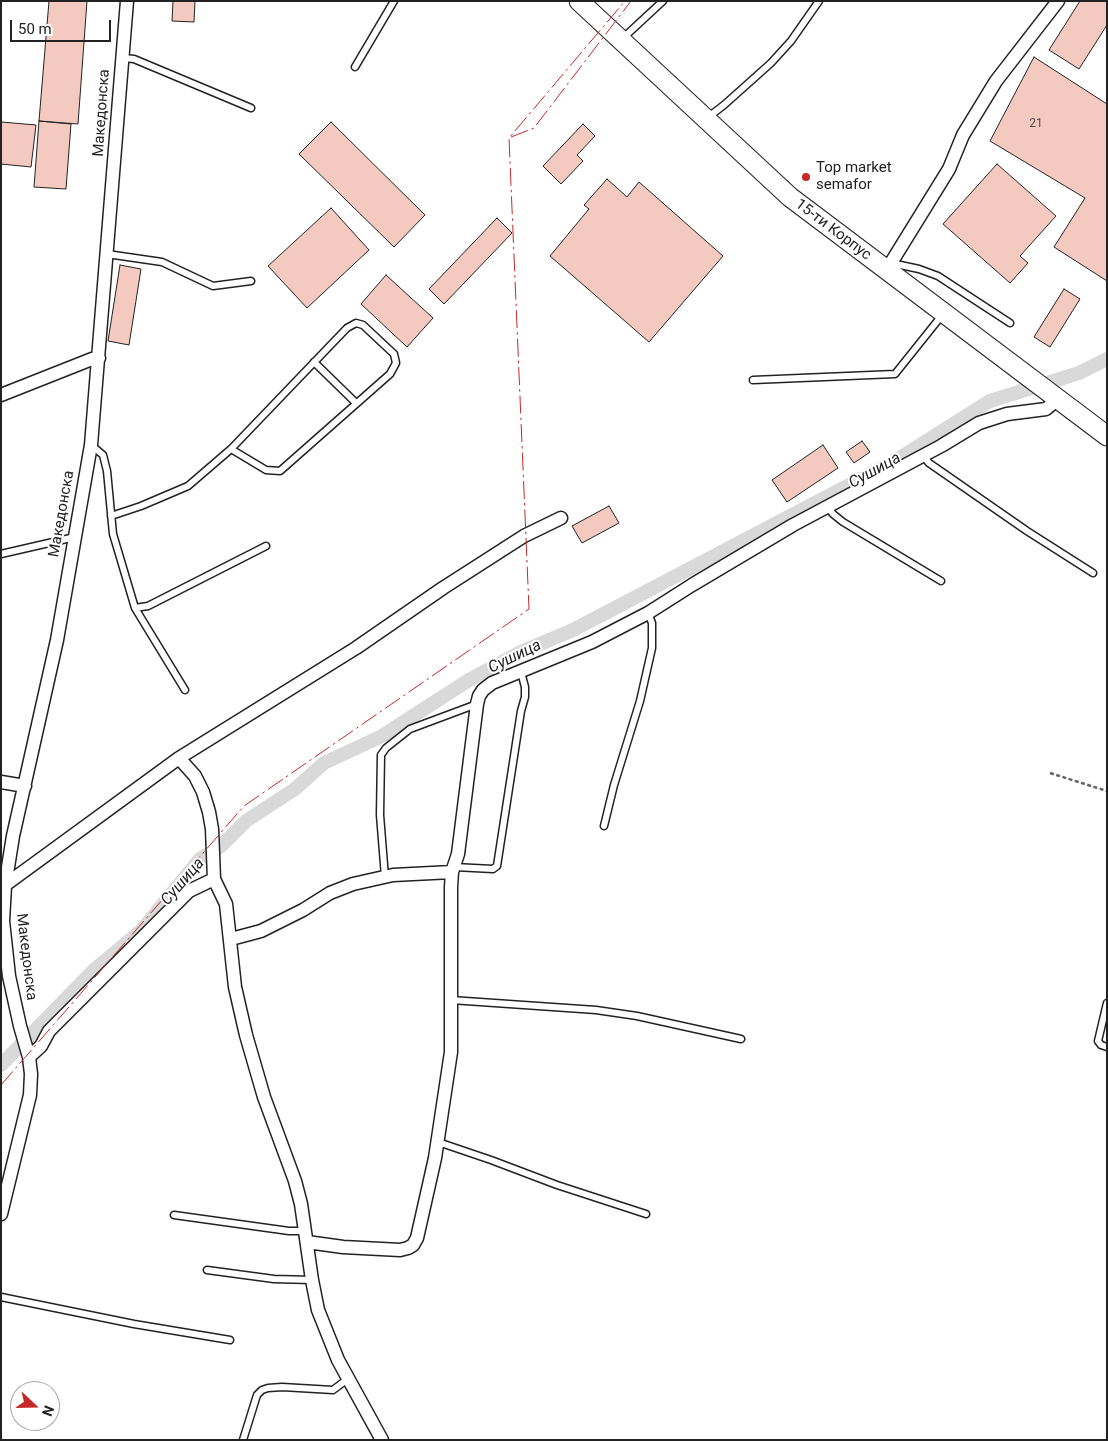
<!DOCTYPE html>
<meta charset="utf-8">
<style>
body{margin:0}
#map{position:relative;width:1108px;height:1441px;overflow:hidden;background:#fff;font-family:Roboto,sans-serif}
canvas{display:block}
.frame{position:absolute;inset:0;border:2px solid #222;pointer-events:none}
.north{position:absolute;left:10px;top:1381px;width:50px;height:50px;box-sizing:border-box;background:#fff;border:1px solid #a7a7a7;border-radius:50%;rotate:111deg;font-size:14px;font-weight:700;line-height:20px;text-align:center;color:#222}
.north::after{content:'';display:block;margin:auto;width:18px;height:22px;background:#c62828;clip-path:polygon(50% 0,100% 100%,50% 72%,0 100%)}
.scale{position:absolute;left:10px;top:20px;width:101px;height:22px;box-sizing:border-box;border:2px solid #222;border-top:0;padding-left:6px;font-size:15px;line-height:18px;white-space:nowrap;color:#222;-webkit-text-stroke:4px #fff;paint-order:stroke}
</style>
<div id="map">
<canvas width="1108" height="1441"></canvas>
<div class="frame"></div>
<div class="north">N</div>
<div class="scale">50 m</div>
</div>
<script>
const context = document.querySelector('canvas').getContext('2d');
context.lineJoin = 'round';
function poly(rows) {
  const path = new Path2D();
  for (const r of rows) {
    path.moveTo(r[0], r[1]);
    for (let i = 2; i < r.length; i += 2) path.lineTo(r[i], r[i + 1]);
  }
  return path;
}
function stroke(path, color, width, dash) {
  context.strokeStyle = color;
  context.lineWidth = width;
  context.lineCap = dash ? 'butt' : 'round';
  context.setLineDash(dash || []);
  context.stroke(path);
}
function fill(path, color) {
  context.fillStyle = color;
  context.fill(path, 'evenodd');
}
function drawText(font, color, halo, rows, align = 'center') {
  context.font = font + ' Roboto,sans-serif';
  context.lineWidth = 4;
  context.setLineDash([]);
  context.textBaseline = 'middle';
  context.strokeStyle = halo;
  context.fillStyle = color;
  for (const [text, x, y, turn = 0] of rows) {
    context.save();
    context.translate(x, y);
    context.rotate((+turn || 0) * Math.PI / 180);
    context.textAlign = isNaN(turn) ? turn : align;
    if (halo) context.strokeText(text, 0, 0);
    context.fillText(text, 0, 0);
    context.restore();
  }
}
stroke(poly([
 [1,1065,94,970,141,931,200,859,221,846,246,821,295,789,324,763,382,736,469,680,521,652,573,630,895,461,990,401,1079,373,1107,359]
]), '#d9d9d9', 14);
const building = poly([
 [49,1,87,1,78,124,39,121,49,1],
 [173,1,195,1,194,22,172,21,173,1],
 [1080,1,1107,1,1107,25,1079,69,1049,50,1080,1],
 [1034,57,1107,104,1107,281,1054,247,1085,198,990,141,1034,57],
 [39,121,71,124,66,189,34,187,39,121],
 [1,122,36,125,31,167,1,164,1,122],
 [331,122,425,215,394,247,299,154,331,122],
 [583,124,595,136,577,155,583,161,561,184,543,166,583,124],
 [997,164,1056,216,1020,256,1028,263,1010,283,943,224,997,164],
 [607,179,627,197,639,182,723,256,649,342,550,256,589,209,584,205,607,179],
 [331,208,369,250,307,308,268,266,331,208],
 [497,218,512,233,444,304,429,289,497,218],
 [120,265,141,269,129,345,108,341,120,265],
 [386,275,433,318,407,347,361,304,386,275],
 [1064,289,1080,299,1050,347,1034,337,1064,289],
 [862,441,870,452,854,463,846,452,862,441],
 [823,445,838,468,787,502,772,480,823,445],
 [609,506,619,523,582,543,572,526,609,506]
]);
fill(building, '#f3c9c0');
stroke(building, '#222', 1);
const lane = poly([
 [622,39,663,1],
 [123,58,134,59,251,108],
 [355,67,394,1],
 [707,118,724,105,771,63,791,41,819,1],
 [107,254,162,262,213,286,251,281],
 [891,263,919,269,938,276,1010,323],
 [314,362,356,403],
 [753,380,895,374,943,314],
 [91,445,103,455,107,471,113,534,135,608,185,690],
 [923,456,929,463,1027,531,1093,573],
 [827,506,833,514,843,522,941,581],
 [111,516,141,506,188,486,231,449,347,328,356,323,363,325,394,354,396,363,390,374,280,471,266,470,231,449],
 [1,554,75,537],
 [135,608,148,606,266,546],
 [604,826,614,785,640,701,652,648,652,623,648,613],
 [454,867,493,869,497,866,521,711,525,697,525,687,521,672],
 [385,877,380,815,381,755,386,748,410,729,477,704],
 [451,1000,596,1010,637,1016,741,1039],
 [1107,1003,1098,1041,1101,1045,1107,1047],
 [438,1142,491,1160,557,1185,646,1214],
 [174,1215,289,1231,306,1231],
 [207,1270,274,1279,312,1280],
 [1,1297,134,1324,230,1340],
 [243,1440,257,1395,262,1390,268,1388,282,1387,333,1390,349,1378]
]);
const street = poly([
 [886,271,949,169,963,135,996,81,1058,1],
 [1,395,92,359,99,358],
 [179,758,195,776,203,792,209,812,212,829,214,879,226,904,235,987,246,1035,264,1097,295,1181,301,1204,312,1280,318,1310,338,1360,382,1440],
 [1,782,25,786],
 [1,888,179,758,356,648,443,588,524,536,561,518],
 [231,939,261,931,303,910,330,893,353,884,393,875,452,872],
 [29,1057,41,1046,49,1031,189,891,214,879],
 [1,1214,30,1095,31,1074,29,1057,20,1026,9,976,3,921,5,886,13,836,57,640,91,445,127,1],
 [307,1242,343,1247,400,1250,408,1248,413,1245,417,1238,435,1158,451,1052,451,887,452,872,458,854,477,704,479,696,483,690,492,683,592,642,648,613,692,585,793,525,941,446,979,423,1007,414,1046,409,1058,399]
]);
const primary = poly([
 [579,1,790,197,1107,436]
]);
stroke(lane, '#222', 9);
stroke(street, '#222', 15);
stroke(primary, '#222', 21);
stroke(poly([
 [1050,773,1107,791]
]), '#646464', 2.5, [4, 2.5]);
stroke(lane, '#fff', 6);
stroke(street, '#fff', 12);
stroke(primary, '#fff', 19);
stroke(poly([
 [511,137,534,128,631,1],
 [1,1085,244,806,529,609,509,138,625,1]
]), '#c62828', 1, [18, 4, 2.5, 4]);
for (const [x, y, r, color] of [
 [806,177,5,"#c62828"]
]) {
  const dot = new Path2D();
  dot.arc(x, y, r, 0, 2 * Math.PI);
  context.fillStyle = color;
  context.fill(dot);
  stroke(dot, '#fff', 2);
}
drawText('12px', '#564c4a', null, [
 ["21",1036,124]
]);
drawText('15px', '#222', '#fff', [
 ["Македонска",102,113,-86],
 ["15-ти Корпус",833,230,37],
 ["Македонска",62,514,-80],
 ["Македонска",26,957,83]
]);
drawText('15px', '#222', '#fff', [
 ["Top market",816,168],
 ["semafor",816,185]
], 'left');
drawText('italic 16px', '#222', '#fff', [
 ["Сушица",875,471,-29],
 ["Сушица",515,657,-26],
 ["Сушица",183,882,-49]
]);
</script>
